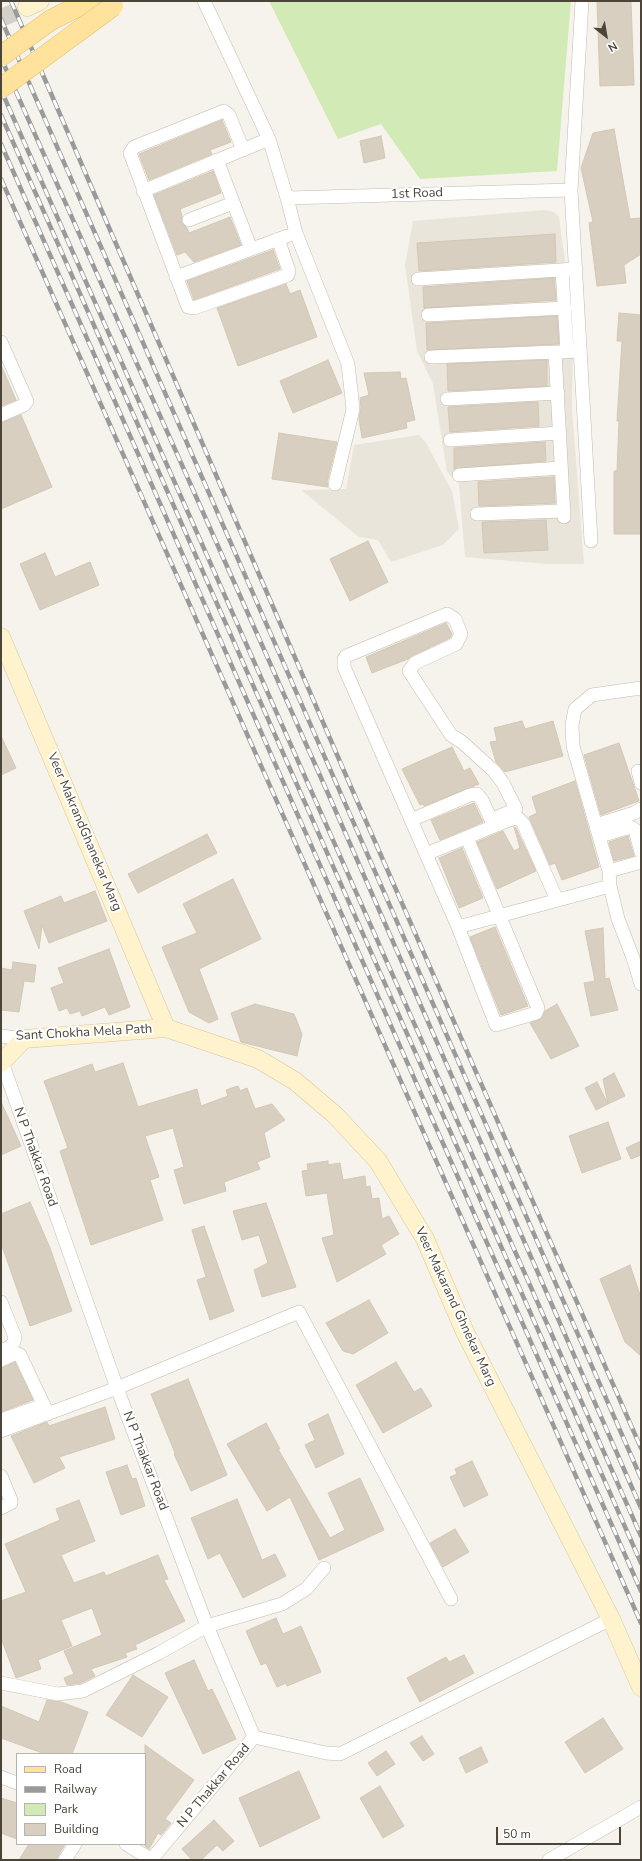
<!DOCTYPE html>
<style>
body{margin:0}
#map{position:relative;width:642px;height:1861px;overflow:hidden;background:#f6f3ec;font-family:"Nunito Sans",sans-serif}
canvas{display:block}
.frame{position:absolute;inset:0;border:2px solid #4b4439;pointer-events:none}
.legend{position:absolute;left:16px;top:1753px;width:130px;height:92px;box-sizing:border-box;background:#fff;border:1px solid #b7b4b0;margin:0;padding:5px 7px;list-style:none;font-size:12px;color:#4b4439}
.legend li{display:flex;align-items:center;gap:8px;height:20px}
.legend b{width:20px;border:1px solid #b7b4b0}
.north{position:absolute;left:586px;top:16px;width:40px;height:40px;-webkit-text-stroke:3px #fff;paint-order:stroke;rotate:149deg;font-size:11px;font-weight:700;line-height:16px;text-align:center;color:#4b4439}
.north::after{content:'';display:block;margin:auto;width:14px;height:18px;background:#4b4439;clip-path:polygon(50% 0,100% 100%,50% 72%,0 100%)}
.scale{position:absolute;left:496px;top:1827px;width:125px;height:18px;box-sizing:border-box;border:2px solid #4b4439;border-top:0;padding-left:5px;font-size:12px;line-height:14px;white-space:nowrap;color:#4b4439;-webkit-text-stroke:3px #fff;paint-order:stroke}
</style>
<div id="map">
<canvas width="642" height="1861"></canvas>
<div class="frame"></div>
<ul class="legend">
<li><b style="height:5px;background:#ffe39c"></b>Road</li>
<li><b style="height:5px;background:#9a9a9a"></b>Railway</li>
<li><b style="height:11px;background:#d2eab5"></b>Park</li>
<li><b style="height:11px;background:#d8cfc1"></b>Building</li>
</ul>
<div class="north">N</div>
<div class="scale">50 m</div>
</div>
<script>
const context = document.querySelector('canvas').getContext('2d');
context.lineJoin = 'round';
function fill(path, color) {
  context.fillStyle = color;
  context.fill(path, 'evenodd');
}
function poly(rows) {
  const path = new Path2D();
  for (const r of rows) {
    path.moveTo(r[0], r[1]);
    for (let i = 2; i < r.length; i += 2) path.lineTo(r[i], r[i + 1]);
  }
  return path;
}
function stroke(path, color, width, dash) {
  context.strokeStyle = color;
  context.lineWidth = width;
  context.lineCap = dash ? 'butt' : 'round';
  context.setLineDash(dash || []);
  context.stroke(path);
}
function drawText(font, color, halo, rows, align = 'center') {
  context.font = font + ' "Nunito Sans",sans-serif';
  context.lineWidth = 4;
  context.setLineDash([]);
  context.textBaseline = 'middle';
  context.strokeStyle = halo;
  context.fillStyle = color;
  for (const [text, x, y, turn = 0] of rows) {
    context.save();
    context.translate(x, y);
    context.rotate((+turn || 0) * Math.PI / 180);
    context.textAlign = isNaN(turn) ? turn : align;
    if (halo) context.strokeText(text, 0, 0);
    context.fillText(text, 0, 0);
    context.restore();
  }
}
fill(poly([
 [544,210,554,212,559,217,573,320,572,409,584,564,546,564,465,557,459,484,447,472,433,384,417,351,405,265,413,221],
 [419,435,426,443,452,491,459,529,443,545,391,562,378,540,359,537,301,490,346,489,354,445]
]), '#eae5da');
fill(poly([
 [269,1,571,1,557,171,420,179,381,124,338,139]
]), '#d2eab5');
const building = poly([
 [597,1,631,1,634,85,600,86,597,1],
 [222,120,231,142,210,150,212,154,149,180,139,154,222,120],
 [614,129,630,219,641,218,641,254,624,265,626,283,597,286,589,223,593,222,581,168,593,133,614,129],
 [381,136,385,158,364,163,360,141,381,136],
 [213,171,221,193,180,209,182,216,181,222,187,228,189,233,230,217,241,245,194,262,185,252,177,255,154,195,213,171],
 [555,234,556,262,419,271,417,243,555,234],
 [273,250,280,269,194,300,187,281,273,250],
 [554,278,556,300,424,308,423,287,554,278],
 [286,284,290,294,300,290,317,337,238,366,217,308,286,284],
 [619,313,641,315,641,534,614,534,614,471,617,471,619,421,617,421,622,341,617,341,619,313],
 [557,316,559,344,427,350,426,323,557,316],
 [328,360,342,393,293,413,280,381,328,360],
 [547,360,547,386,448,391,447,364,547,360],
 [1,365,16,400,1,406,1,365],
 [400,372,401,379,406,378,415,420,406,422,407,428,362,438,359,419,361,408,360,398,369,395,364,373,400,372],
 [538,402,539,426,450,432,448,407,538,402],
 [21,415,52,487,1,509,1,423,21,415],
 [279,433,337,442,327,482,328,487,272,479,279,433],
 [545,442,546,461,454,469,454,448,545,442],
 [554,477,555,503,479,506,478,482,554,477],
 [546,520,548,550,484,553,482,522,546,520],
 [368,541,388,582,350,601,330,559,368,541],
 [45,553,55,577,90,562,99,585,40,610,20,564,45,553],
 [446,623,452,634,450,638,412,656,408,659,372,673,366,657,446,623],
 [522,721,525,729,553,721,563,756,505,772,496,762,490,742,497,741,494,728,522,721],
 [1,736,16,768,1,775,1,736],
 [619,743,639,801,601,815,584,755,619,743],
 [452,747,464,771,470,768,479,784,424,806,423,804,420,805,402,769,452,747],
 [575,781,599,867,562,880,555,863,550,865,529,817,537,813,532,797,575,781],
 [474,803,483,822,440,840,431,820,474,803],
 [514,827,516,828,536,871,497,889,477,842,503,831,514,851,520,848,514,827],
 [207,834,217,853,138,893,128,874,207,834],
 [628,836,634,856,614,861,609,842,628,836],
 [462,848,483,898,459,908,439,858,462,848],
 [233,879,261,939,199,969,218,1019,209,1023,189,1012,162,947,197,933,183,904,233,879],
 [95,891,107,921,49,943,42,925,39,949,24,911,61,896,64,903,95,891],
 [495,927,528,1006,501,1015,470,937,495,927],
 [603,928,605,979,609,978,618,1010,591,1016,584,983,595,981,585,931,603,928],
 [109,949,130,1007,109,1015,105,1007,82,1016,80,1011,70,1014,67,1008,59,1011,51,988,64,983,58,968,109,949],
 [13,962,36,965,34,982,24,981,19,1012,1,1010,1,968,12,970,13,962],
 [255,1004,294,1014,302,1034,297,1056,241,1042,231,1013,255,1004],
 [557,1004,579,1046,551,1059,530,1023,541,1019,545,1011,557,1004],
 [123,1063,138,1107,197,1089,201,1106,228,1096,226,1090,238,1086,240,1091,247,1088,255,1109,272,1104,285,1120,264,1133,270,1157,257,1162,260,1169,224,1182,226,1191,184,1204,174,1170,184,1167,173,1128,145,1136,159,1177,150,1180,163,1220,91,1245,60,1151,68,1148,44,1081,92,1064,95,1072,123,1063],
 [614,1073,625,1096,608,1104,603,1079,614,1073],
 [597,1082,608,1104,596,1110,585,1088,597,1082],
 [1,1102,21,1146,1,1155,1,1102],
 [608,1122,621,1159,582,1173,569,1136,608,1122],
 [641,1141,641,1155,631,1159,626,1148,641,1141],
 [328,1161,328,1165,340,1163,343,1180,365,1176,366,1187,370,1186,372,1199,379,1198,382,1219,389,1216,399,1234,381,1245,386,1254,337,1282,322,1238,334,1235,327,1193,306,1196,302,1171,308,1170,307,1164,328,1161],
 [30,1202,50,1248,72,1311,30,1326,1,1243,1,1214,30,1202],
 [266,1203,296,1287,262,1297,254,1270,268,1263,259,1235,242,1240,233,1211,266,1203],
 [204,1226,234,1311,210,1320,197,1280,206,1277,192,1230,204,1226],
 [630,1265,641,1298,641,1356,625,1342,600,1279,630,1265],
 [369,1300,388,1333,353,1354,343,1351,326,1323,369,1300],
 [15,1362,33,1400,1,1412,1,1368,15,1362],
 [396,1362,414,1392,421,1388,432,1406,383,1433,356,1385,396,1362],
 [188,1379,227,1475,191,1491,174,1454,175,1453,151,1394,188,1379],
 [105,1407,115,1439,59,1457,65,1468,34,1483,11,1436,47,1422,49,1426,105,1407],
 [328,1414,344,1454,316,1468,305,1445,315,1440,308,1424,328,1414],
 [266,1423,280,1449,278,1449,330,1538,345,1530,328,1493,360,1478,384,1530,319,1560,290,1497,267,1511,227,1444,266,1423],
 [472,1461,488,1495,464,1507,450,1477,457,1474,455,1469,472,1461],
 [127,1465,132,1479,136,1478,145,1506,121,1515,106,1472,127,1465],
 [237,1499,262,1560,275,1554,286,1576,243,1598,220,1553,208,1559,191,1518,237,1499],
 [79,1500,95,1541,61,1555,74,1583,104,1572,106,1576,158,1555,168,1579,164,1580,185,1621,135,1645,137,1649,125,1653,127,1657,91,1669,95,1676,81,1683,67,1685,64,1678,74,1674,64,1651,102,1635,92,1608,61,1620,72,1646,38,1660,41,1669,16,1678,1,1638,1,1601,26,1592,5,1544,60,1520,56,1509,79,1500],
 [455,1529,469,1552,443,1567,430,1543,455,1529],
 [276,1618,283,1634,301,1626,321,1672,287,1686,286,1683,277,1687,266,1663,261,1665,246,1631,276,1618],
 [464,1655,474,1673,420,1702,407,1678,446,1657,449,1662,464,1655],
 [194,1660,208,1691,212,1689,236,1739,203,1754,165,1673,194,1660],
 [133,1675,168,1697,142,1737,106,1715,133,1675],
 [47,1700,61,1702,88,1712,72,1754,45,1754,1,1738,1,1706,39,1722,47,1700],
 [603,1718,623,1749,585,1773,565,1742,603,1718],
 [422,1736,434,1754,423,1761,410,1743,422,1736],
 [145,1745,194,1780,165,1819,171,1823,161,1835,158,1833,149,1849,145,1846,145,1745],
 [481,1747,488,1762,466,1773,459,1758,481,1747],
 [386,1751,395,1764,377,1776,368,1763,386,1751],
 [299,1771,320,1818,260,1847,239,1798,299,1771],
 [380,1786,404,1826,383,1838,360,1798,380,1786],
 [1,1798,17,1803,17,1839,1,1833,1,1798],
 [214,1820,234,1841,223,1851,217,1845,201,1860,192,1860,182,1849,214,1820],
 [29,1844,65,1844,56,1860,19,1860,29,1844]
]);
fill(building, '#d8cfc1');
stroke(building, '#d3c7b4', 1);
stroke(poly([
 [1,18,27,7]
]), '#d4d0c8', 18, [18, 9]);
const street = poly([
 [204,1,269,139,287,198,571,190,582,1],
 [243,150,229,115,224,111,134,147,130,153,188,307,194,308,288,275,289,271,278,239],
 [217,160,251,249],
 [571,190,591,541],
 [143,191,269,139],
 [287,198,296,233,348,364,353,409,335,484],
 [189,220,233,203],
 [562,270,567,351],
 [176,277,287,236],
 [418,279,576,269],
 [428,315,565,308],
 [1,342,27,401,24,405,1,415],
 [555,352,564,517],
 [431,357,580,351],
 [447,399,558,393],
 [450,440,560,433],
 [459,475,561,468],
 [477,514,564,511],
 [641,688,592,695,575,709,572,725,573,746,609,871,610,886,618,919,633,958,641,984],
 [638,771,641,783],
 [411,820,470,795,477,794,482,800,494,826],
 [491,820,516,809,503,783,494,771,462,742,451,735,409,671,415,663,456,644,461,634,455,619,447,614,346,656,344,659,344,667,458,927,610,886],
 [596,825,634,813,641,809],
 [600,836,631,827,635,830,641,852],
 [426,854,509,820,518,818,523,823,557,900],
 [609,871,641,862],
 [458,927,496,1025,536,1013,538,1008,467,838],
 [1,1036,24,1039],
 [2,1062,117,1388,207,1626,254,1737,151,1860],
 [1,1302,15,1337,14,1342,10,1347,1,1351],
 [1,1360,16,1353,20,1355,48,1414],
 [1,1420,44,1405],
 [1,1431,117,1388,299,1312,451,1599],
 [1,1476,11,1500,11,1503,1,1508],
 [1,1683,58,1694,83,1691,159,1653,207,1626,282,1604,306,1589,324,1568],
 [254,1737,326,1753,340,1754,611,1619],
 [1,1777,17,1783],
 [126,1844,152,1860],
 [65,1860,75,1844],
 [549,1860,641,1807]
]);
const secondary = poly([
 [27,7,40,1],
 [1,637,166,1028],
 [1,1063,24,1039,166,1028,258,1059,295,1081,335,1115,378,1161,425,1239,465,1332,611,1619,641,1687]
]);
const primary = poly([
 [51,20,89,1]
]);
stroke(street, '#c2bbae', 14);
stroke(secondary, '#d6c79b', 19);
stroke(primary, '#e6c16a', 21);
stroke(street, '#fff', 13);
stroke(secondary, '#fff3cd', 18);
stroke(primary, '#ffe39c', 20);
const rail = poly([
 [11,1,351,787,641,1448],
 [1,19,641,1478],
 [1,58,330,798,641,1508],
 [1,90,641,1536],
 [1,115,641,1563],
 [1,144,641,1591],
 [1,179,641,1623]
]);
stroke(rail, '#9a9a9a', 4.5);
stroke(rail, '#fff', 3, [9]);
const primaryBridge = poly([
 [1,56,51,20],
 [1,88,113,6]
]);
stroke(primaryBridge, '#e6c16a', 21, []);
stroke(primaryBridge, '#ffe39c', 20);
drawText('13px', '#4b4439', '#fff', [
 ["1st Road",417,194,-2],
 ["Veer MakrandGhanekar Marg",84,832,67],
 ["Sant Chokha Mela Path",84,1033,-3],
 ["N P Thakkar Road",35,1157,70],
 ["Veer Makarand Ghnekar Marg",455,1307,65],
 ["N P Thakkar Road",145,1461,69],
 ["N P Thakkar Road",214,1786,-50]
]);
</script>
